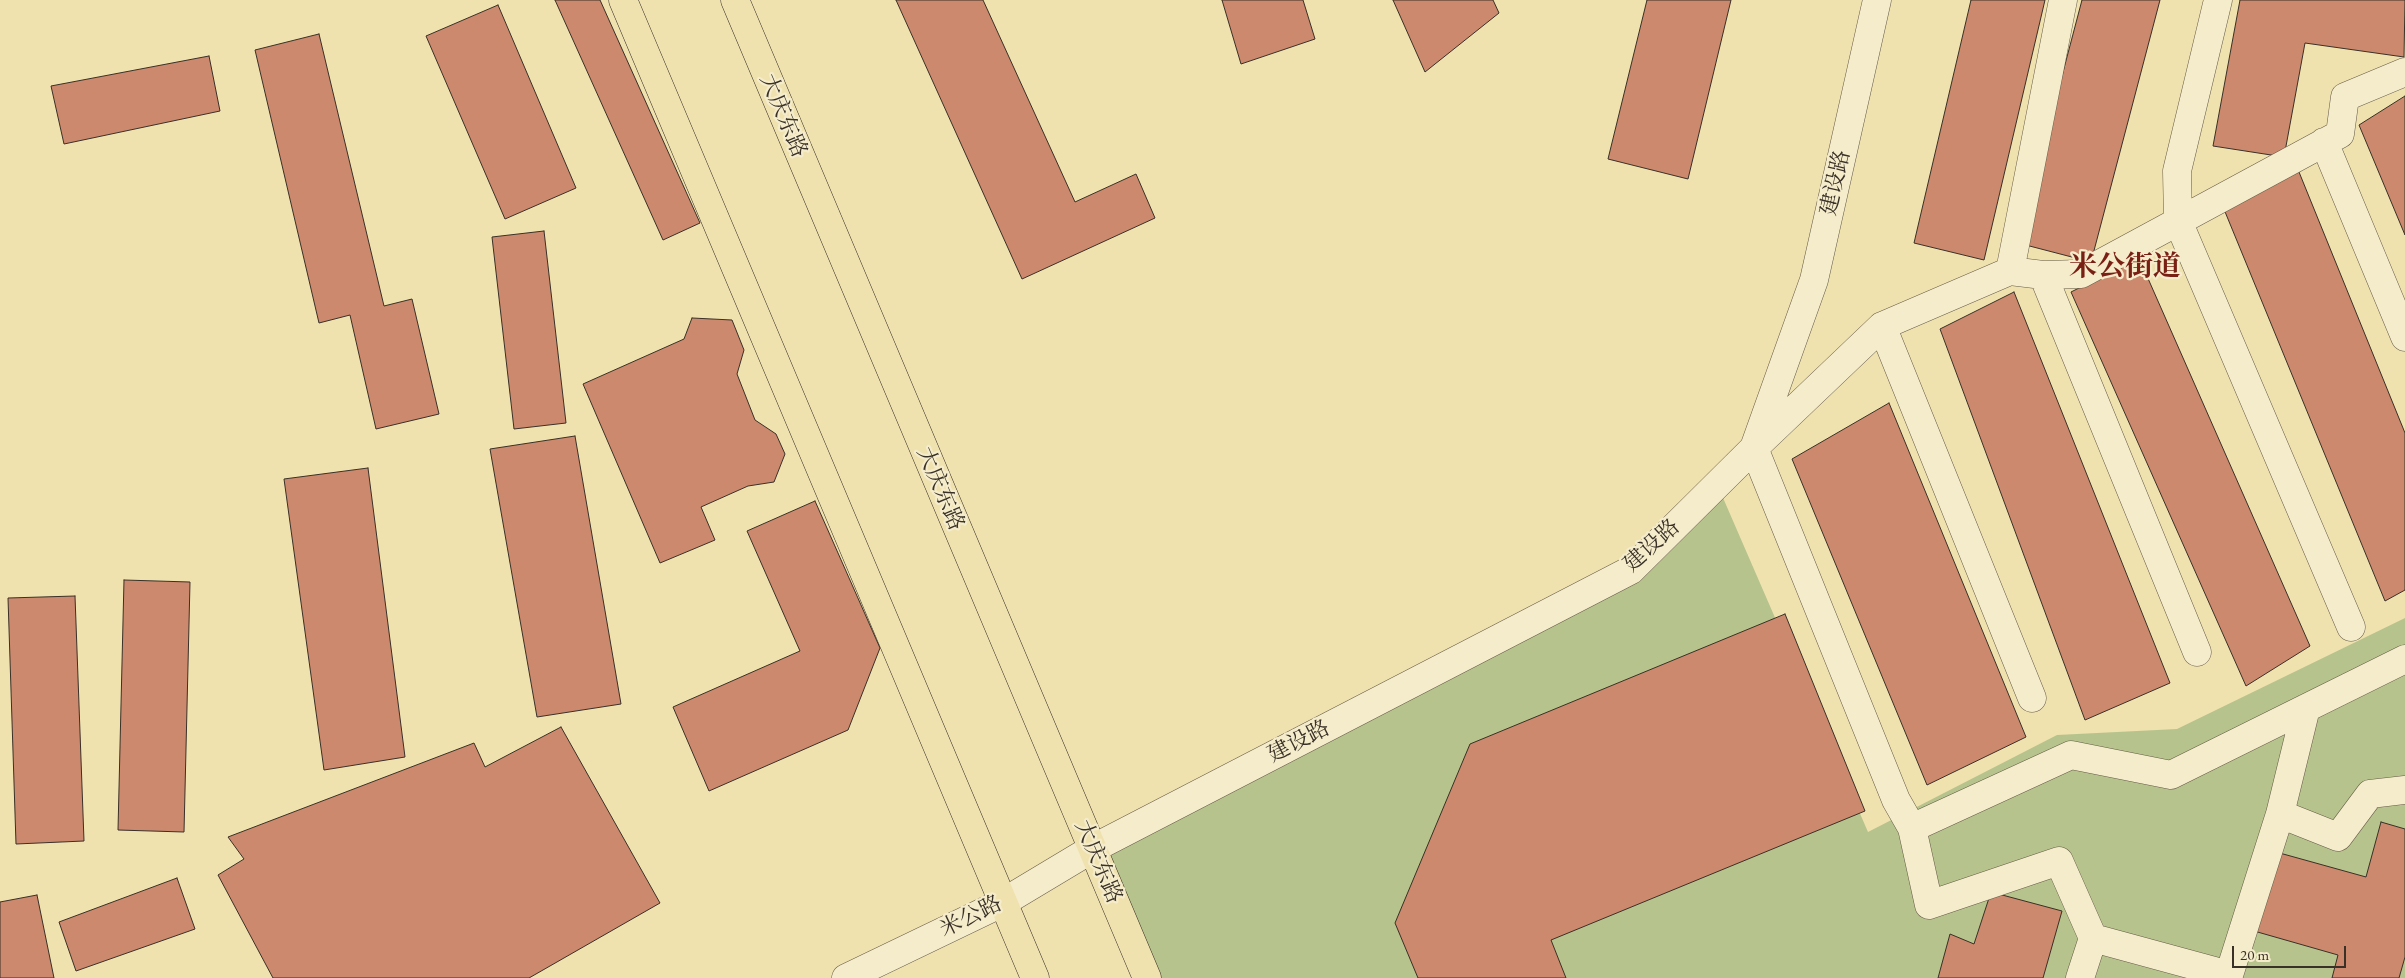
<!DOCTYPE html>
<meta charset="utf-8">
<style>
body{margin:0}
#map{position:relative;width:2405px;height:978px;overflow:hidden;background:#efe2af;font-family:"EB Garamond",serif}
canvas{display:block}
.scale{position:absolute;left:2232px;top:946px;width:114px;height:22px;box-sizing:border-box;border:2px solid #393027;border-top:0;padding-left:6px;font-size:15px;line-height:18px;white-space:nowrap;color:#393027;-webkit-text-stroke:4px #f5eccb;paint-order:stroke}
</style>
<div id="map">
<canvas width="2405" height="978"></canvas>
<div class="scale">20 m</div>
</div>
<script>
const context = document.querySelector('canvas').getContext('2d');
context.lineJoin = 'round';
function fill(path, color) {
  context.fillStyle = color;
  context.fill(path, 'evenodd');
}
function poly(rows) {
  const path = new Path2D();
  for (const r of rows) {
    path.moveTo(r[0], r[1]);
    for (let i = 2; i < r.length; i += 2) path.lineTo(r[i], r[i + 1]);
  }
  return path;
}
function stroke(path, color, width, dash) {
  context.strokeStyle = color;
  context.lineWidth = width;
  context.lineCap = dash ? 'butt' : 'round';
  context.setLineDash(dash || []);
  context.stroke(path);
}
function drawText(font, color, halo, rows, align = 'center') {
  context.font = font + ' "EB Garamond","Noto Serif SC",serif';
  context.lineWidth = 4.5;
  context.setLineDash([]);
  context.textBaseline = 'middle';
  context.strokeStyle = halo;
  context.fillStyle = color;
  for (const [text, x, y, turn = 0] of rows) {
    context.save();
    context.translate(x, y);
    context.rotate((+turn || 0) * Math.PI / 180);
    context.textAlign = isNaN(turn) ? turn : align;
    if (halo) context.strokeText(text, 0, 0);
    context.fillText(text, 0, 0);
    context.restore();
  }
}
fill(poly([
 [1717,484,1868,832,2057,735,2177,729,2405,618,2405,978,1147,978,1092,849,1631,570]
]), '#b7c38c');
const building = poly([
 [555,0,600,0,700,223,663,240,555,0],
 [896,0,983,0,1075,202,1136,174,1155,218,1022,279,896,0],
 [1222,0,1303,0,1315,39,1241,64,1222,0],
 [1393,0,1493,0,1499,13,1425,72,1393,0],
 [1647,0,1731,0,1688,179,1608,159,1647,0],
 [1971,0,2045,0,1984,260,1914,243,1971,0],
 [2082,0,2160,0,2091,262,2018,243,2082,0],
 [2240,0,2405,0,2404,57,2305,43,2284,157,2213,146,2240,0],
 [498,5,576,188,505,219,426,36,498,5],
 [319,34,384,306,412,299,439,414,376,429,350,315,319,323,255,50,319,34],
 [209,56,220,111,64,144,51,86,209,56],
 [2405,96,2405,235,2359,125,2405,96],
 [2299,172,2405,433,2405,590,2385,601,2221,202,2299,172],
 [544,231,566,423,514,429,492,237,544,231],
 [2139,258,2310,646,2246,686,2071,292,2139,258],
 [2014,292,2170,683,2085,720,1940,329,2014,292],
 [692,318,732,320,744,350,737,374,755,420,776,434,785,454,774,482,748,486,701,507,715,540,660,563,583,384,684,339,692,318],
 [1889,403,2026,737,1927,785,1792,459,1889,403],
 [575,436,621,704,537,717,490,449,575,436],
 [368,468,405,757,324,770,284,479,368,468],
 [815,501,880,648,848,730,709,791,673,707,800,651,747,531,815,501],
 [124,580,190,582,184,832,118,830,124,580],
 [75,596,84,841,16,844,8,598,75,596],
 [1785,614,1865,811,1551,940,1566,978,1418,978,1395,923,1470,744,1785,614],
 [561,727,660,903,529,978,273,978,218,875,244,859,228,837,474,743,485,767,561,727],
 [2381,822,2405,829,2405,957,2399,978,2332,978,2338,955,2254,931,2276,852,2366,877,2381,822],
 [177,878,195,929,76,971,59,922,177,878],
 [1991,892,2062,911,2043,978,1938,978,1950,934,1974,944,1991,892],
 [37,895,54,978,0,978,0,902,37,895]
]);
fill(building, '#cc896d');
stroke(building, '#393027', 1);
const minor = poly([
 [2218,0,2177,171,2178,221,2351,627],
 [2405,72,2345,97,2340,134,2081,274,2043,275,2010,271,1882,326,1754,448,1896,800,1912,828,2071,755,2171,775,2405,659],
 [2324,142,2405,337],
 [2010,271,2063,0],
 [2043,275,2197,652],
 [1882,326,2032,698],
 [2280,814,2306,708],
 [1912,828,1929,905,2059,861,2093,938],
 [846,978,1002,903,1092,849,1631,570,1754,448,1814,280,1877,0],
 [2080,978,2093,938,2229,975,2280,814,2338,837,2370,794,2405,790]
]);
const major = poly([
 [623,0,1035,978],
 [735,0,1147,978]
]);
stroke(minor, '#665c49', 29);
stroke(major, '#393027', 29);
stroke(minor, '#f5eccb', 28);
stroke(major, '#efe2af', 28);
drawText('22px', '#393027', '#f5eccb', [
 ["大庆东路",783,116,67],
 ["建设路",1836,183,-77],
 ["大庆东路",940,489,67],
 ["建设路",1652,546,-42],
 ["建设路",1299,742,-27],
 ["大庆东路",1098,862,67],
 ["米公路",971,917,-26]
]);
drawText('bold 28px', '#7a1f14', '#f5eccb', [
 ["米公街道",2125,267]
]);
</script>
